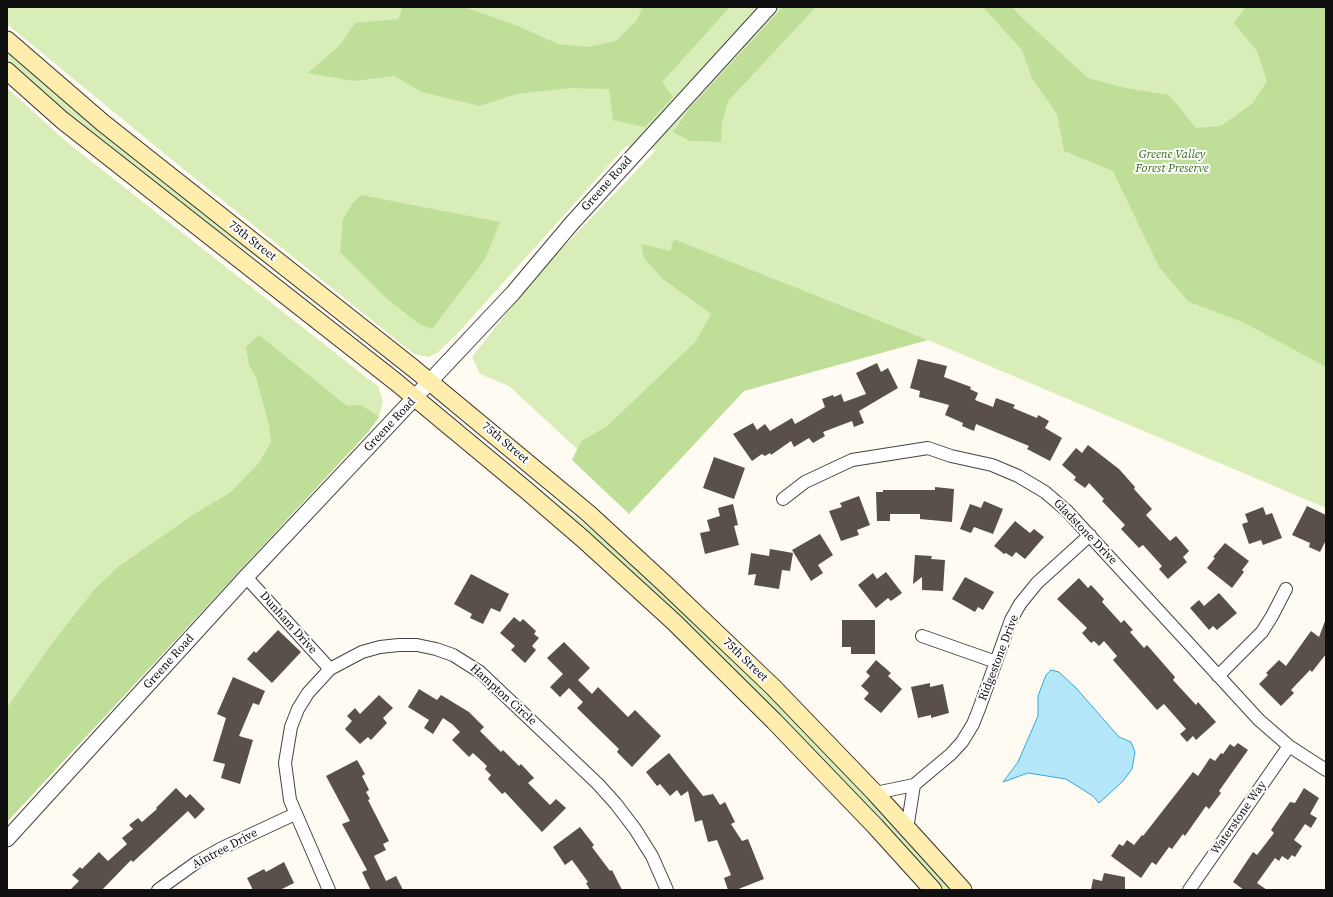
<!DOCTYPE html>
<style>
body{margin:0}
#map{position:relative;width:1333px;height:897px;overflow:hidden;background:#fffbf2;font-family:"Source Serif 4",serif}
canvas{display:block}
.frame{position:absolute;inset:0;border:8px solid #101010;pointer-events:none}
</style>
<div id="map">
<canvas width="1333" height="897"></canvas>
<div class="frame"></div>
</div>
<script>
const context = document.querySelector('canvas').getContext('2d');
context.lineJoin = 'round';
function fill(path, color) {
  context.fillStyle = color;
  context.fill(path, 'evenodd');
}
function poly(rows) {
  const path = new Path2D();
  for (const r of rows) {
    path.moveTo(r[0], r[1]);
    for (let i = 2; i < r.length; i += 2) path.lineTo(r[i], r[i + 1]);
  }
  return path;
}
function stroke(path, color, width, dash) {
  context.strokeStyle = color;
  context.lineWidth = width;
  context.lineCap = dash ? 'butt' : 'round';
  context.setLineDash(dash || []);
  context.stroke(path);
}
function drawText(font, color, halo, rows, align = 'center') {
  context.font = font + ' "Source Serif 4",serif';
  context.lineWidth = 4;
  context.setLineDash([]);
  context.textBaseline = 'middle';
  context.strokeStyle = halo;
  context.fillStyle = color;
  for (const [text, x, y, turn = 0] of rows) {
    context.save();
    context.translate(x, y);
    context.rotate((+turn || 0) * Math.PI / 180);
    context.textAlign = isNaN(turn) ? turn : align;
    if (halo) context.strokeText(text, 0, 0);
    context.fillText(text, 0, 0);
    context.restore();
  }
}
fill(poly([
 [7,7,1326,7,1326,508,928,340,674,239,664,280,711,314,695,342,607,426,581,441,577,449,509,386,480,374,472,357,533,279,656,150,626,146,457,334,437,353,428,357,414,354,171,159,8,25],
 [7,51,68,104,271,266,270,267,197,216,78,122,7,61],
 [7,88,68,143,371,381,378,386,383,401,379,417,368,432,7,822],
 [534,485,615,548,758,684,834,761,953,890,943,890,893,835,533,486]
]), '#d9edb9');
fill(poly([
 [403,7,464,7,518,26,558,44,587,47,616,41,637,20,643,7,730,7,662,82,673,97,645,127,613,120,609,89,571,88,516,94,480,106,422,92,394,76,354,81,308,73,340,45,355,23,398,19],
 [783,7,816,7,728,101,722,122,721,142,690,141,673,132,690,108],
 [983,7,1012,7,1019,15,1088,78,1125,88,1169,95,1196,128,1221,126,1253,103,1267,81,1257,51,1234,23,1246,7,1326,7,1326,367,1243,322,1189,302,1159,267,1113,171,1064,151,1057,114,1032,78,1022,50],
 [361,195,500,222,485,259,432,329,418,323,386,298,340,252,343,219,352,204],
 [674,239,928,340,744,391,629,514,572,460,581,441,607,426,695,342,711,314,664,280,644,258,641,244,670,251],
 [259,335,347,406,361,405,379,417,368,432,7,822,7,708,50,646,94,590,118,567,193,515,231,492,259,463,271,442,269,425,256,377,249,365,246,347]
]), '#bfde97');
const water = poly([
 [1051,670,1059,672,1077,689,1119,737,1131,742,1135,752,1132,769,1123,781,1099,803,1093,796,1066,779,1028,773,1003,782,1018,762,1038,716,1038,696,1046,675,1051,670]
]);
fill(water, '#b4e7fa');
stroke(water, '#36a7d5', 1);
fill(poly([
 [918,359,947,366,944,377,971,387,970,389,978,393,975,400,993,407,996,398,1015,405,1013,408,1037,418,1038,415,1049,421,1045,428,1062,438,1050,461,1027,449,1029,446,976,424,974,431,962,426,963,423,945,415,949,405,919,397,920,391,910,388],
 [877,363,881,372,888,368,898,388,859,411,864,423,854,427,852,421,823,432,825,436,813,443,809,438,794,447,791,441,771,455,770,453,765,456,762,454,752,461,733,434,753,423,757,430,765,424,770,431,792,418,795,424,825,407,822,399,833,395,834,397,841,394,844,402,866,394,856,373],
 [1088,445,1119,469,1135,487,1134,489,1152,509,1146,515,1170,541,1176,536,1189,551,1183,557,1187,562,1168,579,1159,569,1162,566,1143,545,1139,548,1121,529,1125,525,1102,501,1104,499,1089,483,1085,488,1074,480,1076,477,1062,465,1076,448,1082,453],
 [714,457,745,468,734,499,703,488],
 [935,487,954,489,952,522,920,519,920,514,890,514,890,521,877,521,876,492,883,492,883,490,935,490],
 [859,496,870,525,857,530,859,535,841,541,829,511,842,507,840,503],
 [984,501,1003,509,993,534,974,527,971,533,960,529,970,504,981,508],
 [733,504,738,525,734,526,739,545,705,554,700,533,710,531,707,520,720,516,718,508],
 [1307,506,1326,515,1326,540,1320,552,1309,547,1310,543,1292,535],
 [1263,507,1266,515,1272,513,1282,538,1263,545,1261,540,1249,544,1242,524,1248,522,1245,514],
 [1015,521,1030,533,1034,529,1044,537,1025,559,1016,552,1012,557,1006,553,1004,554,994,546],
 [820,534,833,555,818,565,823,573,811,581,792,550],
 [1225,543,1249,561,1242,570,1244,572,1232,588,1207,568,1215,558,1213,557],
 [770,549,793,553,790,571,782,570,779,589,754,585,756,574,748,575,751,553,769,556],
 [915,555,932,556,931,559,945,560,943,591,922,590,922,577,913,584],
 [886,572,902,593,891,601,888,598,876,608,858,585,873,573,877,579],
 [471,574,509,594,500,612,491,608,483,624,470,618,472,614,454,604],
 [965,577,994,592,983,610,978,607,975,612,952,599],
 [1079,578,1088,588,1091,585,1104,599,1102,602,1121,623,1124,620,1133,630,1130,632,1144,648,1147,645,1175,677,1173,680,1196,705,1198,702,1216,722,1196,740,1193,736,1187,742,1180,734,1186,729,1164,704,1157,710,1113,660,1117,656,1104,641,1099,646,1094,641,1091,643,1082,633,1087,628,1057,599],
 [1219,593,1237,613,1217,630,1213,626,1209,630,1190,608,1199,600,1204,606],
 [514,617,520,622,523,619,536,631,534,634,539,638,532,646,536,650,525,663,511,650,515,646,500,633],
 [842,620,875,620,875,654,851,654,851,647,842,647],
 [1325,621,1326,654,1312,672,1310,670,1291,690,1294,693,1281,706,1259,684,1268,675,1266,673,1279,660,1286,666,1311,631,1319,637],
 [278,630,301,652,272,683,247,659,254,651,256,653],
 [564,642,590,668,578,680,592,694,598,687,628,717,635,710,661,736,632,767,617,752,619,749,577,708,583,702,569,688,560,697,550,687,563,674,547,658],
 [876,660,891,673,888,676,902,689,881,713,864,699,869,693,861,686,870,676,866,672],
 [233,677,265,691,259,705,253,703,239,736,253,740,240,784,221,778,225,764,213,761,226,718,217,714],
 [930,683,930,687,943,684,949,713,931,718,931,715,918,718,911,687],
 [419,689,437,700,441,695,469,712,484,727,480,731,501,752,503,750,519,766,521,764,534,778,528,783,550,805,556,799,566,808,542,832,505,792,502,794,488,779,491,775,485,769,487,766,473,753,469,757,452,740,460,732,452,724,443,718,433,734,424,728,429,720,408,707],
 [379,695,393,708,383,718,387,723,371,740,368,737,360,744,345,729,352,721,347,716,355,708,360,714],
 [1238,743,1248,750,1219,791,1221,793,1209,809,1206,806,1185,836,1183,834,1172,849,1169,847,1156,865,1152,862,1141,878,1111,856,1119,844,1123,846,1127,840,1134,845,1142,835,1143,836,1193,772,1198,776,1210,758,1215,761,1221,753,1223,754,1230,744,1234,747],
 [669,753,703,796,713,794,720,805,725,802,735,822,731,824,742,841,748,839,764,879,736,890,728,890,724,878,731,875,717,840,708,842,702,820,695,822,688,791,681,796,677,790,670,796,660,784,657,786,646,772],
 [357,760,365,774,362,776,369,790,366,792,370,799,368,800,389,841,383,844,386,850,374,856,386,881,396,876,403,890,368,890,370,889,362,872,367,870,342,824,350,821,326,776],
 [176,788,186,798,190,794,205,809,195,819,188,811,146,850,133,862,131,860,102,890,70,890,79,881,72,875,80,867,82,869,99,852,108,861,127,844,122,838,133,829,129,825,138,818,142,822,157,809,156,808],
 [1304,788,1319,798,1310,814,1317,818,1311,828,1305,824,1294,840,1302,846,1295,857,1292,855,1288,860,1282,856,1279,861,1275,858,1257,883,1267,890,1244,890,1233,882,1253,852,1257,855,1274,833,1271,830,1290,802,1295,803],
 [580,827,594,845,592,847,610,871,612,870,622,890,590,890,586,883,588,882,572,860,565,865,553,847],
 [284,862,294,883,280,890,253,890,247,878,264,869,266,872],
 [1104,873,1125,877,1125,890,1091,890,1093,879,1102,881]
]), '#594f4b');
const minor = poly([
 [783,499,805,482,852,460,928,448,951,456,992,465,1018,476,1045,492,1067,511,1259,720,1289,746,1326,770],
 [246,577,330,669],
 [922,636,996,662],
 [1218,676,1262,632,1272,616,1286,589],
 [875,793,914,785,951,754,962,742,973,724,979,709,1011,620,1020,604,1037,583,1090,535],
 [907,829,914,785],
 [158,890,197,862,222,848,295,814],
 [329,890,290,800,285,763,291,727,298,709,308,693,330,669,362,652,380,647,399,645,417,645,436,649,453,655,480,672,598,784,616,804,635,829,652,856,667,890],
 [1189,890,1289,746]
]);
const tertiary = poly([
 [7,839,246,577,513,293,572,223,769,7]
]);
const secondary = poly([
 [7,40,103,123,413,368,588,513,664,583,773,687,875,793,963,890],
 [7,71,62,120,396,382,526,490,583,539,674,622,774,721,875,826,933,890]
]);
stroke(minor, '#434343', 14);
stroke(tertiary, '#434343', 17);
stroke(secondary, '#323232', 19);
stroke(minor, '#fff', 12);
stroke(tertiary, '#fff', 15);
stroke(secondary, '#ffedad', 17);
drawText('italic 12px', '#356c1b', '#fff', [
 ["Greene Valley",1172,155],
 ["Forest Preserve",1172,169]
]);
drawText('12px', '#101010', '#fff', [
 ["Greene Road",607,184,-48],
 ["75th Street",252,241,38],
 ["Greene Road",390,425,-47],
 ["75th Street",505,443,40],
 ["Gladstone Drive",1085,532,46],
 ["Dunham Drive",288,623,48],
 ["Ridgestone Drive",999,658,-69],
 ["75th Street",745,660,44],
 ["Greene Road",169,662,-48],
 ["Hampton Circle",503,695,42],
 ["Waterstone Way",1239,818,-55],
 ["Aintree Drive",225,849,-28]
]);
</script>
